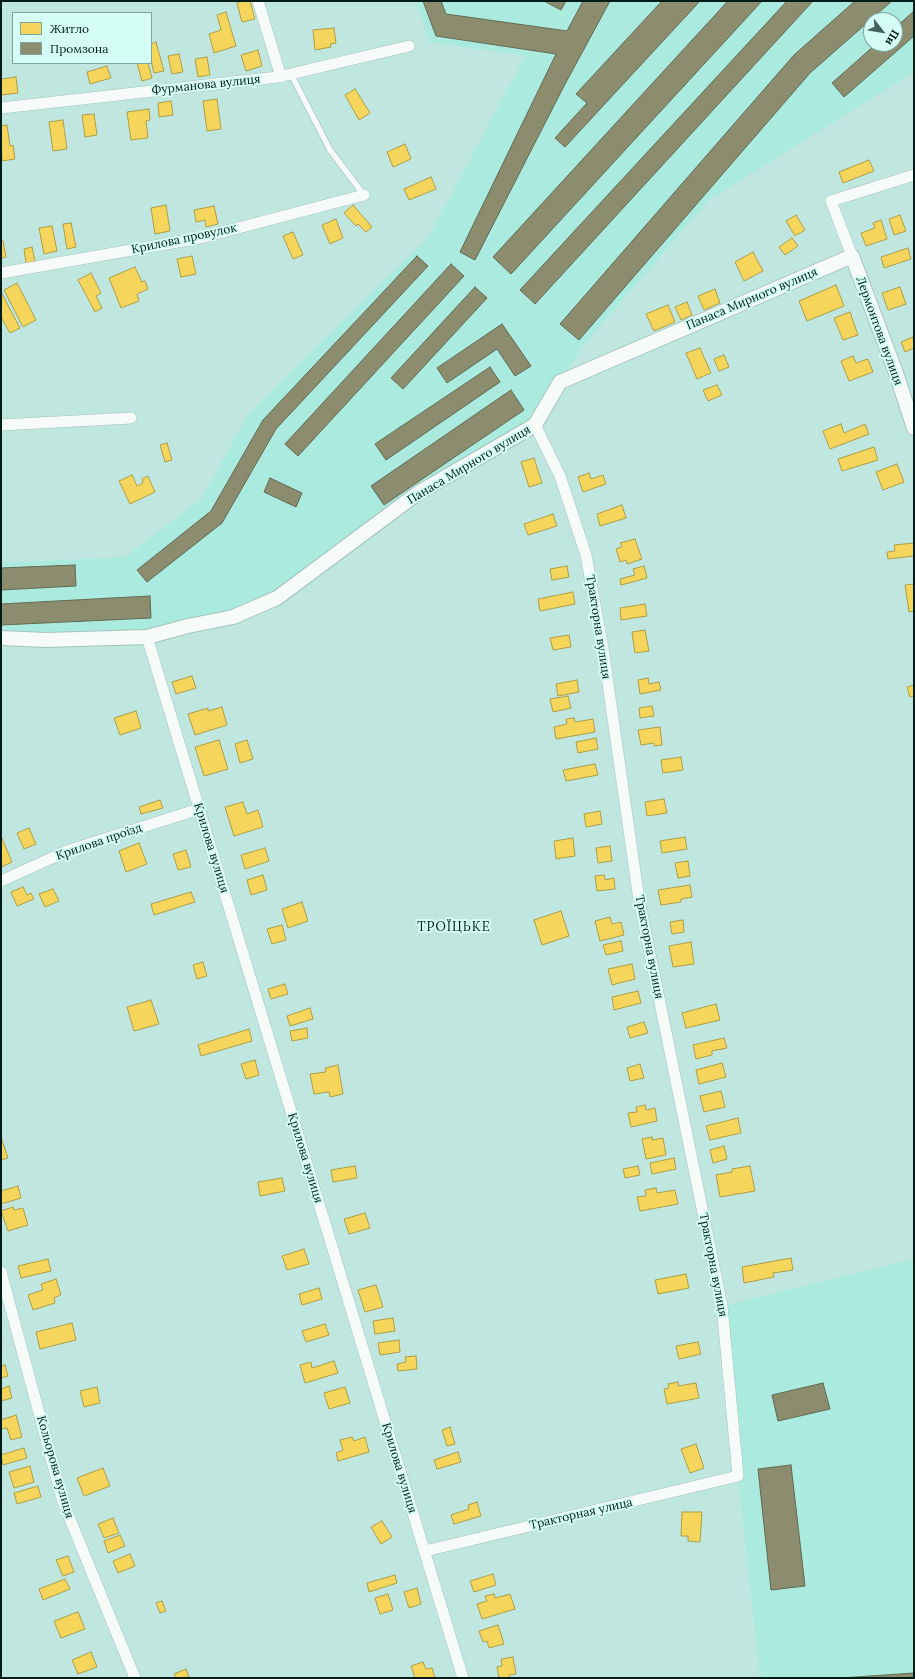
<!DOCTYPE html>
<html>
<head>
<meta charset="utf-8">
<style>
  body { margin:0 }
  #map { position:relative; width:915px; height:1679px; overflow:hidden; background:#c0e7df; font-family:Lora,serif }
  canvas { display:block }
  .frame { position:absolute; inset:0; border:2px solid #001c17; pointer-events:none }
  .legend { position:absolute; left:12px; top:12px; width:140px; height:52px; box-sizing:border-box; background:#d4fef5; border:1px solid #7fa49c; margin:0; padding:5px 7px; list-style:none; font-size:12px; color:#001c17 }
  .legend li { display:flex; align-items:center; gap:8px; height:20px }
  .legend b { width:20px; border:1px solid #7fa49c }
  .north { position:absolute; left:863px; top:12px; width:40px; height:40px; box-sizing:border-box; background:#d4fef5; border:1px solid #7fa49c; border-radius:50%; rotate:121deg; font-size:11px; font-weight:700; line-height:16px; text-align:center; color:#001c17 }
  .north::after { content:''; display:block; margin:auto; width:14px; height:18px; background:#43635d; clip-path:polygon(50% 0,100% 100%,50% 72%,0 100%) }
</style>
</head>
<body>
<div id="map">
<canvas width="915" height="1679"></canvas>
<div class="frame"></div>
<ul class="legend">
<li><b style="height:11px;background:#f6d55c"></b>Житло</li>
<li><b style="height:11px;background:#8c8c6e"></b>Промзона</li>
</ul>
<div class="north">Пн</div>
</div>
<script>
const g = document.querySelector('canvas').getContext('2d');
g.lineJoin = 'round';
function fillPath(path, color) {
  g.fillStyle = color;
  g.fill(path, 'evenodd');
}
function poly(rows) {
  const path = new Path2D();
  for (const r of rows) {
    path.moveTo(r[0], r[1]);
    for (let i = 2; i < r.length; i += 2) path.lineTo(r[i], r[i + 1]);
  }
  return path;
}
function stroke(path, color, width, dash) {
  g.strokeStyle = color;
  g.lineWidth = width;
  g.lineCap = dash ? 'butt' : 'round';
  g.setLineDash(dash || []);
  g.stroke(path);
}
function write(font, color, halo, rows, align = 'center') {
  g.font = font + ' Lora,serif';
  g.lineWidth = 4;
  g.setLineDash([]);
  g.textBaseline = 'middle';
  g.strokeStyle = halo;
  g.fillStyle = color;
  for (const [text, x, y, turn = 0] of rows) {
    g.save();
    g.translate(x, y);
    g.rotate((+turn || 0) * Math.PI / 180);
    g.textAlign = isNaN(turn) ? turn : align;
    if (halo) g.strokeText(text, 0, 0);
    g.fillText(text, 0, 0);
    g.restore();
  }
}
const built = poly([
  [415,1,914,1,914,72,709,200,582,347,535,425,418,493,277,598,147,637,1,638,1,563,125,557,201,499,249,413,428,238,525,56,430,42],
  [871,20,895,20,895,44,871,44],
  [914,1259,914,1678,760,1678,738,1476,722,1306]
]);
const homes = poly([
  [242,1,250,1,255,19,242,22,237,3,242,1],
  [226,12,236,46,214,53,209,34,221,30,217,15,226,12],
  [334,28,336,43,330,44,331,47,315,50,313,30,334,28],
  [156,42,164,71,154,73,151,60,151,44,156,42],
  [258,50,262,66,246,71,241,55,258,50],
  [179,54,183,72,172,74,168,56,179,54],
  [207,57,210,75,198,77,195,59,207,57],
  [137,63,148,63,152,78,142,81,137,63],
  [107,66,111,78,90,84,87,72,107,66],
  [16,77,18,93,1,95,1,79,16,77],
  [355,89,370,113,359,120,345,95,355,89],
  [217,99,221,129,207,131,203,101,217,99],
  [171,101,173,115,159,117,158,103,171,101],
  [149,109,150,120,146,121,148,138,131,140,127,112,149,109],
  [94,114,97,135,85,137,82,115,94,114],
  [63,120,67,149,53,151,49,122,63,120],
  [7,125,10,146,13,145,15,159,2,161,1,126,7,125],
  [405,144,411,159,393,167,387,152,405,144],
  [869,160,874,171,843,183,839,172,869,160],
  [431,177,436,189,409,200,404,189,431,177],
  [166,205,170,231,155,234,151,208,166,205],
  [353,205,372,227,366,232,358,224,356,226,344,213,353,205],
  [214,206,218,224,206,227,205,220,196,222,194,210,214,206],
  [796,215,805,230,795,236,786,221,796,215],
  [900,215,906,231,894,235,889,219,900,215],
  [336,219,343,238,330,244,322,225,336,219],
  [881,220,887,239,866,246,861,233,875,228,873,223,881,220],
  [71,223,76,247,67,249,63,224,71,223],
  [52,226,57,251,44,254,39,228,52,226],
  [293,232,303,255,293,259,283,236,293,232],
  [792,238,798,246,785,255,779,247,792,238],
  [1,241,3,241,6,257,1,258,1,241],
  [32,247,35,261,26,263,24,249,32,247],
  [908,248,911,259,884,268,881,257,908,248],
  [753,252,763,271,744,281,735,262,753,252],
  [192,256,196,274,181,277,177,259,192,256],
  [135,267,142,282,145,281,148,289,137,294,139,301,121,308,109,278,135,267],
  [91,273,101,293,96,296,102,308,95,312,78,280,91,273],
  [17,283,36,320,23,327,4,290,17,283],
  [836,285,844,306,807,321,799,301,836,285],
  [900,287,906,304,888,310,882,293,900,287],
  [715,289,720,303,704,310,698,296,715,289],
  [1,292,20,328,10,333,1,317,1,292],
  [687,302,692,315,681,320,675,307,687,302],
  [668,305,675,322,654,331,646,314,668,305],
  [850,312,858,335,843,340,834,318,850,312],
  [913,337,914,348,905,352,901,342,913,337],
  [700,348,711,373,697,379,686,353,700,348],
  [724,355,729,367,719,371,714,359,724,355],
  [853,356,856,363,868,359,873,372,849,381,841,361,853,356],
  [717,385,722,395,708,401,703,390,717,385],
  [841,424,844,433,865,424,869,434,830,449,823,431,841,424],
  [167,443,172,460,165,462,160,445,167,443],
  [874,447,878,460,842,471,838,459,874,447],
  [534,458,542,483,529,487,521,462,534,458],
  [897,464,904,482,883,490,876,472,897,464],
  [589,473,591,479,603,475,606,484,583,492,578,477,589,473],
  [132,475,137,486,143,483,142,479,148,476,155,492,130,504,119,481,132,475],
  [622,505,626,518,600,526,597,514,622,505],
  [553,514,557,526,528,535,524,524,553,514],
  [635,539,642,559,627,564,626,560,620,562,616,549,622,547,620,543,635,539],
  [914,543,914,556,888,559,887,552,895,551,894,545,914,543],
  [567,566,569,577,552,580,550,569,567,566],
  [644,566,647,578,621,585,620,579,635,575,633,569,644,566],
  [914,584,914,611,909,612,905,585,914,584],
  [573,592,575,604,540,611,538,599,573,592],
  [645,604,647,616,621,620,620,608,645,604],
  [645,630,649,651,635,653,632,632,645,630],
  [569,635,571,647,553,650,550,638,569,635],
  [192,676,196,688,176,694,172,682,192,676],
  [648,678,649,684,659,682,661,690,640,694,638,680,648,678],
  [577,680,579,692,558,696,556,684,577,680],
  [914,685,914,696,910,697,907,687,914,685],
  [568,696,571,708,553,712,550,699,568,696],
  [652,706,654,716,640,718,639,708,652,706],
  [222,707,227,725,195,735,188,714,208,708,208,711,222,707],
  [136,711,141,728,120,735,114,718,136,711],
  [574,718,575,722,593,719,595,732,556,739,554,727,567,724,566,719,574,718],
  [660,727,662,745,654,746,654,743,641,745,638,730,660,727],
  [596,738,598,749,578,753,576,742,596,738],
  [219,740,228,769,204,776,195,747,219,740],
  [247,740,253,759,240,763,235,744,247,740],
  [681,757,683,770,663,773,661,760,681,757],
  [595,764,598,775,566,781,563,770,595,764],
  [664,799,667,813,647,816,645,802,664,799],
  [160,800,163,808,141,814,139,807,160,800],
  [243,802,247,814,258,810,263,827,234,836,225,807,243,802],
  [600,811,602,824,586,827,584,814,600,811],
  [29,828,36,844,24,849,17,833,29,828],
  [1,836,12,862,1,867,1,836],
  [685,837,687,849,662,853,660,841,685,837],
  [573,838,575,856,556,859,554,841,573,838],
  [139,843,147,864,126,872,119,851,139,843],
  [610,846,612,861,598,863,596,848,610,846],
  [265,848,269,861,245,869,241,855,265,848],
  [186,850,191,867,178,870,173,854,186,850],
  [688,861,690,876,678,878,675,863,688,861],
  [263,875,267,890,251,895,247,880,263,875],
  [604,875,605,880,614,878,615,889,597,891,595,876,604,875],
  [690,885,692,897,681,899,681,902,661,905,658,890,690,885],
  [23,887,27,895,31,893,34,899,17,906,11,892,23,887],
  [53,889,59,901,45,907,39,894,53,889],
  [191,892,195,902,154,915,151,904,191,892],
  [302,902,308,921,288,928,282,909,302,902],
  [561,911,569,936,542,945,534,920,561,911],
  [610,917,612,924,621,922,624,935,600,941,595,921,610,917],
  [683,920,684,932,672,934,670,922,683,920],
  [282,925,286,940,272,944,267,929,282,925],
  [621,941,623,951,606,955,603,945,621,941],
  [691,942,694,964,673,967,669,946,691,942],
  [203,962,207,976,197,979,193,965,203,962],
  [632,964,635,979,612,985,608,969,632,964],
  [285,984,288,994,271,999,268,989,285,984],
  [638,991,641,1003,614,1010,612,997,638,991],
  [151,1000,159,1024,134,1031,127,1007,151,1000],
  [716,1004,720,1020,686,1028,682,1013,716,1004],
  [310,1008,313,1019,290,1026,287,1016,310,1008],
  [644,1022,648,1033,630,1038,627,1027,644,1022],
  [307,1028,308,1038,292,1041,290,1031,307,1028],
  [249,1029,252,1041,201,1056,198,1045,249,1029],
  [724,1038,727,1048,712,1051,712,1055,696,1059,693,1045,724,1038],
  [255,1060,259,1075,246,1079,241,1064,255,1060],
  [722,1063,726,1077,699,1084,696,1070,722,1063],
  [640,1064,644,1078,630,1081,627,1068,640,1064],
  [338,1065,343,1094,330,1097,329,1092,314,1094,310,1074,326,1072,325,1068,338,1065],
  [721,1091,725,1107,704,1112,700,1096,721,1091],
  [645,1105,646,1110,655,1108,657,1121,631,1127,628,1113,637,1112,636,1107,645,1105],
  [738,1118,741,1133,710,1140,706,1126,738,1118],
  [1,1137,8,1158,1,1160,1,1137],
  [652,1137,652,1140,663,1138,666,1155,646,1159,642,1139,652,1137],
  [724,1146,727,1159,713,1163,710,1150,724,1146],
  [674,1158,676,1169,652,1174,650,1163,674,1158],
  [355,1166,357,1178,333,1182,331,1170,355,1166],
  [638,1166,640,1175,625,1178,623,1169,638,1166],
  [750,1166,755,1191,720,1197,716,1175,732,1172,732,1169,750,1166],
  [282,1178,285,1191,260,1196,258,1182,282,1178],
  [18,1186,21,1198,1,1204,1,1191,18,1186],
  [656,1188,657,1193,675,1190,678,1204,640,1211,637,1197,646,1196,645,1190,656,1188],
  [13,1207,14,1210,23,1208,28,1225,8,1231,1,1211,13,1207],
  [365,1213,370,1228,349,1234,344,1219,365,1213],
  [304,1249,309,1264,287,1270,282,1256,304,1249],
  [791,1258,793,1270,773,1273,774,1277,744,1283,742,1267,791,1258],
  [48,1259,51,1271,21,1278,18,1266,48,1259],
  [686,1274,689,1288,658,1294,655,1280,686,1274],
  [56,1279,61,1295,54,1298,55,1303,33,1310,28,1295,43,1290,41,1284,56,1279],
  [376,1285,383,1307,365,1312,358,1290,376,1285],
  [319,1288,322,1299,302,1305,299,1294,319,1288],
  [393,1318,395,1331,375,1334,373,1321,393,1318],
  [72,1323,76,1340,40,1349,36,1332,72,1323],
  [325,1324,329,1335,306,1342,302,1331,325,1324],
  [399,1340,400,1352,380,1355,378,1343,399,1340],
  [698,1342,701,1354,679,1359,676,1346,698,1342],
  [416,1356,417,1369,398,1371,397,1364,406,1362,405,1357,416,1356],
  [334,1361,338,1373,305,1383,300,1365,311,1362,312,1368,334,1361],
  [5,1365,8,1376,1,1378,1,1366,5,1365],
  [678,1382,678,1386,696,1383,699,1398,667,1404,664,1389,669,1388,668,1384,678,1382],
  [9,1386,12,1398,1,1401,1,1389,9,1386],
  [97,1387,100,1403,84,1407,80,1391,97,1387],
  [345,1387,350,1403,329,1409,324,1393,345,1387],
  [16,1415,22,1437,11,1440,7,1428,1,1429,1,1420,16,1415],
  [450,1427,455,1444,447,1446,442,1430,450,1427],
  [352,1437,354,1441,365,1437,369,1452,338,1461,336,1453,343,1450,340,1440,352,1437],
  [696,1444,704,1468,690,1473,681,1449,696,1444],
  [24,1448,27,1458,3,1465,1,1455,24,1448],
  [458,1452,461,1462,437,1469,434,1460,458,1452],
  [30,1466,34,1482,14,1488,9,1472,30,1466],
  [103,1468,110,1486,84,1496,77,1478,103,1468],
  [38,1486,41,1497,17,1504,14,1493,38,1486],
  [477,1502,481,1516,454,1524,451,1515,469,1509,468,1505,477,1502],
  [682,1512,702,1512,700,1542,688,1541,688,1536,681,1536,682,1512],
  [113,1518,119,1533,104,1538,98,1524,113,1518],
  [382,1521,392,1537,381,1544,371,1527,382,1521],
  [120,1535,125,1546,108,1553,104,1541,120,1535],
  [130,1554,135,1566,118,1573,113,1561,130,1554],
  [68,1556,74,1572,63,1576,56,1560,68,1556],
  [493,1574,496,1585,474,1592,470,1581,493,1574],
  [395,1575,397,1583,369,1592,367,1583,395,1575],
  [65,1579,70,1589,43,1600,39,1589,65,1579],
  [417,1588,421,1604,409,1608,404,1592,417,1588],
  [388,1594,393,1610,380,1614,375,1598,388,1594],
  [494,1594,495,1598,510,1594,515,1609,482,1619,477,1604,487,1601,485,1596,494,1594],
  [162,1601,166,1611,160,1613,156,1603,162,1601],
  [78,1612,85,1629,61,1638,54,1621,78,1612],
  [498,1625,504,1644,489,1648,487,1641,483,1642,479,1631,498,1625],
  [91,1652,97,1667,78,1674,72,1660,91,1652],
  [513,1657,516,1674,509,1675,510,1678,499,1678,497,1667,502,1666,501,1659,513,1657],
  [423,1662,426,1669,432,1668,435,1678,415,1678,411,1666,423,1662],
  [186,1669,189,1677,176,1678,174,1674,186,1669]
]);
const industry = poly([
  [423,1,441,1,446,14,567,31,583,1,610,1,564,86,475,260,460,252,556,54,436,36,423,1],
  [544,1,566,1,561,10,544,1],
  [662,1,700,1,565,147,555,138,587,103,576,94,662,1],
  [728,1,762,1,511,274,493,257,728,1],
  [787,1,813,1,535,304,520,290,787,1],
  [855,1,892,1,810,73,579,340,560,324,794,55,855,1],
  [914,11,914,36,844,97,832,83,876,44,895,44,895,28,914,11],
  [417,256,428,266,276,429,222,523,147,582,137,570,211,511,263,420,417,256],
  [451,264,464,276,298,456,285,444,451,264],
  [475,287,487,298,403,389,391,378,475,287],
  [502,324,531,366,515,376,497,349,447,383,437,368,502,324],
  [490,367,500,382,386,460,375,444,490,367],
  [511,390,524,410,384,505,371,486,511,390],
  [270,478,302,493,296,507,264,492,270,478],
  [75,565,76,586,1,590,1,568,75,565],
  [150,596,151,618,1,625,1,604,150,596],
  [823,1383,830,1409,778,1421,772,1395,823,1383],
  [791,1465,805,1586,771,1590,758,1469,791,1465],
  [914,1673,914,1678,841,1678,914,1673]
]);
const service = poly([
  [291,74,330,150,364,195]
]);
const minor = poly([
  [258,1,281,77],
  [1,108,278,77,409,46],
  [852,256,831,201,914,175],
  [1,273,200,238,364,195],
  [1,425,131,418],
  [147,637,463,1678],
  [1,881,67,851,199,809],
  [1,1272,63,1502,135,1678],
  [425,1551,738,1476,722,1306,639,900,603,649,586,555,560,476,535,425]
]);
const tertiary = poly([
  [1,638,46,640,147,637,188,626,233,617,277,598,418,493,535,425,560,382,852,256,896,373,914,428]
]);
const streetNames = [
  ["Фурманова вулиця",206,85,-6],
  ["Крилова провулок",184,239,-12],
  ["Панаса Мирного вулиця",752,299,-23],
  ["Лермонтова вулиця",879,331,70],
  ["Панаса Мирного вулиця",469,465,-31],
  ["Тракторна вулиця",598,627,81],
  ["Крилова проїзд",99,842,-19],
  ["Крилова вулиця",211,848,73],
  ["Тракторна вулиця",649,947,79],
  ["Крилова вулиця",305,1158,73],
  ["Тракторна вулиця",713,1265,79],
  ["Кольорова вулиця",55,1467,74],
  ["Крилова вулиця",399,1468,73],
  ["Тракторная улица",581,1514,-13]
];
const neighbourhoodNames = [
  ["ТРОЇЦЬКЕ",454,927]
];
fillPath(built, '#abeade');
fillPath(homes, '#f6d55c');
stroke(homes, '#ac9e47', 1);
fillPath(industry, '#8c8c6e');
stroke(industry, '#626a54', 1);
stroke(service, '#a4c3bd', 7);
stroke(minor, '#a4c3bd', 12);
stroke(tertiary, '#a4c3bd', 16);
stroke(service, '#f6fbfa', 5.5);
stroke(minor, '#f6fbfa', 11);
stroke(tertiary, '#f6fbfa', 14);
write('12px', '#001c17', '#d4fef5', streetNames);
g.letterSpacing = '1px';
write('13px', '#001c17', '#d4fef5', neighbourhoodNames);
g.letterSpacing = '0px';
</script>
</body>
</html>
